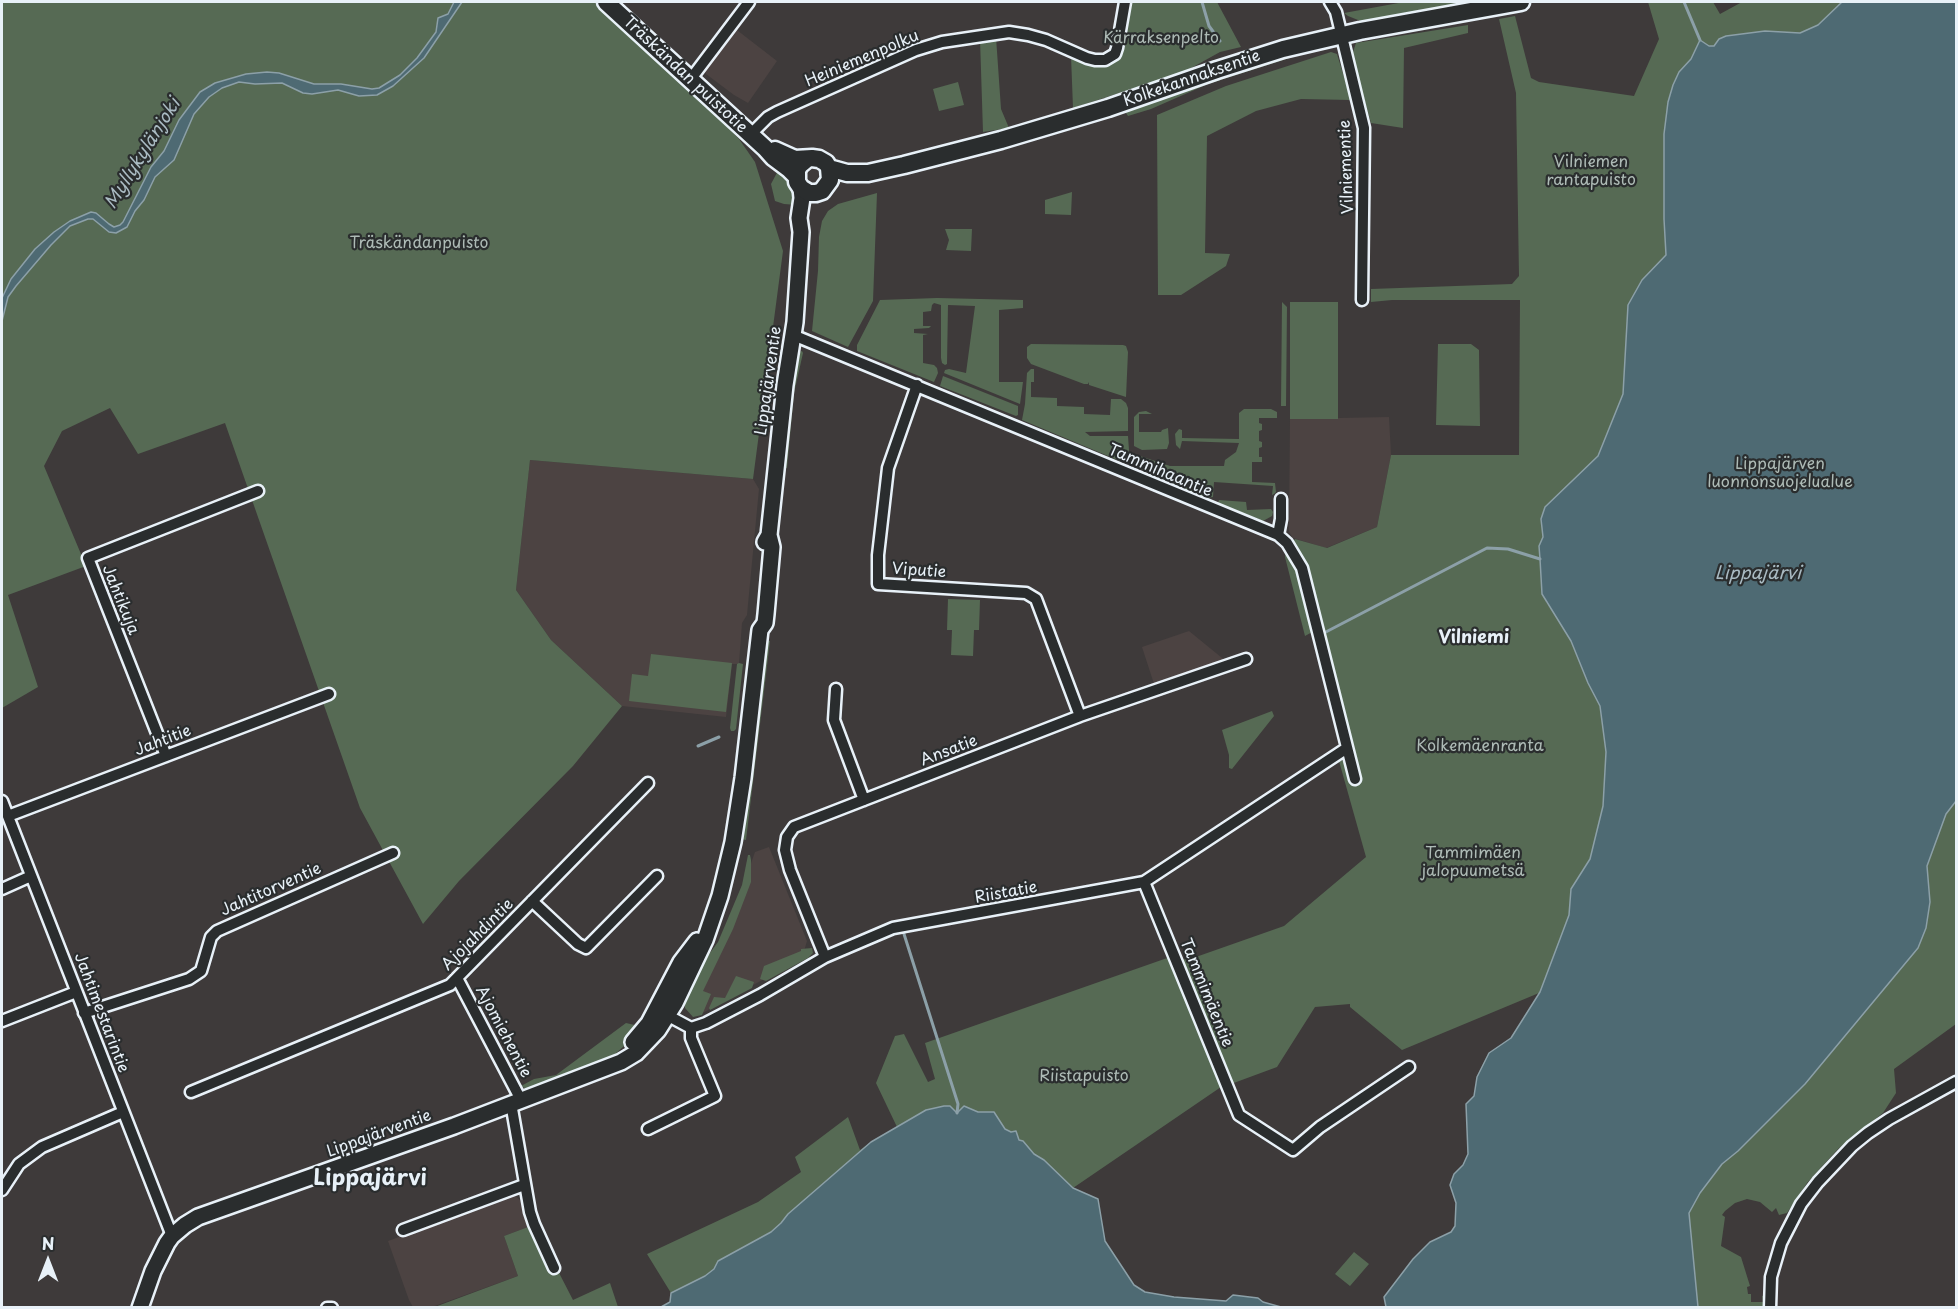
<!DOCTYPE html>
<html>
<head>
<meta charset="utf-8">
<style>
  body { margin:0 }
  #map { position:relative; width:1958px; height:1309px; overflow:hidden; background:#3e3a3a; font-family:"Playpen Sans",sans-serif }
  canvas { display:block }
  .frame { position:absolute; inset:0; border:3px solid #e8f1f8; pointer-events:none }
  .north { position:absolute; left:18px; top:1231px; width:60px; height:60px; -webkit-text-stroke:4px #2a2d2e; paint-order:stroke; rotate:0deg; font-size:16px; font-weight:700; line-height:24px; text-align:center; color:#e8f1f8 }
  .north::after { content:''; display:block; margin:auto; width:21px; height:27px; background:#e8f1f8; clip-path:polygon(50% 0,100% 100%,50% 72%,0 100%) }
</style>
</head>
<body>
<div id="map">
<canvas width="1958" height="1309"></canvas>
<div class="frame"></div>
<div class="north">N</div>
</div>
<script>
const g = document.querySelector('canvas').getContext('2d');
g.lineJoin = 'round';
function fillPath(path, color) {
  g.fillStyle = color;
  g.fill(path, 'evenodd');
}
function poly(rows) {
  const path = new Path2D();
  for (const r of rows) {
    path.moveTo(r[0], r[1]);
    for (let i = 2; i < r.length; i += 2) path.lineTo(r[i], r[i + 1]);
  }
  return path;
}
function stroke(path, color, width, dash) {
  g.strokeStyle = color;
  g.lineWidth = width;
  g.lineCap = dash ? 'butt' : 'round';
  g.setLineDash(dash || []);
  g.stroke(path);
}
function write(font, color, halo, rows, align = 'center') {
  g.font = font + ' "Playpen Sans",sans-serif';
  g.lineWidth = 4.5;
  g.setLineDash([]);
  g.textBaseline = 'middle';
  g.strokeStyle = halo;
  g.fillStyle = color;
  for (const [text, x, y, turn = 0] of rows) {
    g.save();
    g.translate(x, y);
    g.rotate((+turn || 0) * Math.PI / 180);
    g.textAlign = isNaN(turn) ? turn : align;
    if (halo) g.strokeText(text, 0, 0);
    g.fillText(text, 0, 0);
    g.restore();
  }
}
const built = poly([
  [733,27,777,61,748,103,734,95,706,74,704,69],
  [1389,417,1391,455,1377,527,1326,548,1293,538,1289,532,1290,419],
  [530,460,753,479,759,489,747,615,742,623,739,664,732,664,726,717,622,706,551,640,516,590],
  [1189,631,1227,662,1155,687,1142,647],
  [769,847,807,941,802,958,699,1015,687,998,732,917,755,852],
  [514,1195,521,1201,528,1227,504,1236,518,1276,432,1307,413,1307,409,1300,388,1241]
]);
const green = poly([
  [2,2,594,2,710,109,739,139,755,162,783,251,753,479,530,460,516,590,551,640,622,706,573,766,459,881,423,924,360,808,225,423,138,454,110,408,62,431,44,466,86,566,8,595,38,687,2,708],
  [1130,2,1217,2,1241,47,1220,52,1184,72,1073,108,1071,56,1099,66,1114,61,1121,51],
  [1404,2,1477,2,1445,9,1363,22,1348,16,1344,13],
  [1648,2,1713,2,1720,14,1742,2,1956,2,1956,1024,1894,1069,1896,1093,1883,1113,1838,1149,1807,1183,1787,1213,1779,1215,1776,1208,1772,1212,1760,1202,1747,1199,1735,1203,1725,1211,1722,1215,1725,1217,1721,1246,1741,1257,1750,1286,1747,1287,1748,1294,1751,1294,1751,1302,1763,1302,1762,1296,1766,1295,1766,1307,1386,1307,1384,1297,1413,1259,1430,1242,1451,1232,1455,1226,1456,1203,1450,1185,1454,1174,1463,1165,1468,1154,1466,1104,1474,1096,1477,1077,1489,1053,1511,1038,1539,993,1402,1050,1350,1007,1350,1004,1315,1007,1277,1067,1231,1084,1181,960,1193,958,1284,926,1366,857,1339,761,1345,760,1347,766,1353,758,1303,558,1293,542,1295,539,1327,548,1377,527,1391,455,1519,455,1520,300,1392,300,1371,302,1371,289,1512,284,1519,276,1516,93,1499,19,1515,16,1531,78,1539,82,1634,96,1659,39],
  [1666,255,1676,291,1650,271,1658,265],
  [1546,602,1547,602,1662,698,1588,683,1571,641,1560,621],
  [1468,25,1468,33,1404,48,1403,128,1371,123,1352,55,1356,43],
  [996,37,1001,109,1009,128,983,132,980,39],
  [1324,47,1208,84,1151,109,1128,116,1126,113,1129,107,1274,58],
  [1331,52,1337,54,1351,100,1301,99,1256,111,1207,136,1205,253,1230,254,1226,266,1181,295,1158,295,1157,115,1226,86],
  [958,82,964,105,939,111,933,89],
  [780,167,790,178,797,197,797,205,784,204,775,201,771,184],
  [1072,192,1071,215,1045,214,1045,200],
  [877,193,873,301,848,347,812,331,818,271,819,237,822,221,828,211,838,204],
  [945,229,972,229,971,251,946,250,949,240],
  [937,298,1023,300,1023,308,999,310,999,382,1023,382,1020,404,944,373,945,370,949,369,966,373,975,306,948,305,947,364,945,365,942,363,941,358,941,305,934,303,932,305,931,311,923,312,923,326,931,326,929,328,914,329,914,333,928,334,923,335,923,363,934,365,937,368,938,373,934,382,857,351,857,345,880,300],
  [1282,302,1287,307,1286,406,1281,406],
  [1290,302,1338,302,1338,419,1290,419],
  [1031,344,1123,345,1126,346,1128,352,1126,397,1089,385,1089,382,1088,384,1084,384,1031,364,1027,358,1027,347],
  [1438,344,1471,344,1479,350,1480,426,1436,425],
  [802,351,803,353,794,393,787,468,785,468,782,465,790,390,797,356,799,352],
  [1031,369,1034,369,1034,382,1031,382,1031,397,1057,398,1057,406,1084,407,1084,414,1110,415,1111,399,1121,399,1126,403,1128,408,1128,431,1085,432,1090,436,1128,436,1129,450,1127,457,1124,460,1120,461,1022,420,1025,404,1027,373],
  [943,376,1018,406,1018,415,1016,416,940,386],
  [1244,409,1271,409,1277,412,1277,418,1259,418,1259,423,1262,424,1262,430,1259,431,1259,441,1262,442,1262,447,1259,448,1259,457,1262,457,1262,462,1252,462,1252,482,1275,483,1276,492,1274,494,1272,495,1273,486,1214,482,1213,497,1206,498,1134,466,1132,460,1137,455,1170,466,1224,466,1225,460,1236,452,1239,443,1182,441,1180,449,1176,445,1175,434,1179,429,1182,430,1182,438,1239,439,1239,413],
  [1146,411,1152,414,1139,414,1139,432,1161,432,1162,430,1168,428,1169,443,1167,449,1142,450,1134,446,1134,417,1139,412],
  [1219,500,1246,502,1247,510,1271,509,1273,512,1272,516,1263,521,1218,503],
  [1286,549,1296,563,1314,631,1305,636,1285,557],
  [948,599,980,600,979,630,974,630,973,656,951,655,952,630,947,630],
  [765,640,770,641,746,840,741,839],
  [651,654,732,663,726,712,629,701,632,674,648,676],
  [739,663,743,664,736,729,734,731,731,731,730,728,737,664],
  [1272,711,1274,716,1232,769,1229,768,1229,755,1222,730],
  [748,855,750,855,751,860,751,882,733,929,703,991,711,994,702,1015,693,1017,685,1008,685,999,704,961,718,942,729,916,742,885],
  [812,948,813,953,808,958,766,981,760,979,764,966,801,951,801,949],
  [1170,957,1221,1087,1073,1188,1098,1199,1105,1241,1134,1285,1145,1292,1174,1297,1226,1301,1233,1295,1258,1298,1263,1302,1281,1307,661,1307,670,1302,671,1293,647,1254,758,1202,801,1172,795,1157,848,1117,860,1150,871,1142,897,1127,876,1083,895,1036,904,1034,928,1082,935,1079,925,1043],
  [736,976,754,982,752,988,710,1010,709,1008,714,997,725,998],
  [626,1023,639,1026,633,1038,614,1055,593,1067,528,1090,521,1086,534,1079,556,1075],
  [528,1227,547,1266,557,1269,573,1300,610,1283,618,1307,432,1308,518,1276,504,1236],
  [1354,1252,1369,1264,1350,1286,1335,1274]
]);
const water = poly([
  [454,2,462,2,424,58,393,86,377,95,359,96,338,90,312,94,303,93,282,83,255,84,239,82,222,88,209,97,194,114,174,160,155,177,144,200,135,211,127,227,116,233,109,232,93,219,88,219,70,226,51,245,16,286,8,297,2,321,2,298,11,279,35,249,54,232,70,221,91,212,96,213,109,224,114,227,120,225,123,222,151,167,164,151,179,120,200,92,215,83,246,74,267,72,279,73,314,84,341,84,372,89,379,88,400,75,417,58,436,32,438,18,448,14,454,2],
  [1842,2,1956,2,1956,801,1946,814,1927,866,1930,902,1926,928,1918,948,1805,1084,1738,1151,1722,1164,1700,1193,1689,1213,1698,1307,1386,1307,1384,1297,1413,1259,1430,1242,1451,1232,1455,1226,1456,1203,1450,1185,1454,1174,1463,1165,1468,1154,1466,1104,1474,1096,1477,1077,1489,1053,1511,1038,1540,992,1569,915,1571,889,1590,859,1603,806,1606,752,1600,706,1588,683,1571,641,1542,594,1540,559,1539,546,1543,537,1541,519,1545,507,1598,456,1623,394,1628,305,1642,280,1666,255,1664,219,1664,134,1668,102,1673,85,1679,72,1691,59,1700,40,1709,46,1714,46,1719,39,1726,36,1765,31,1800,33,1818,25,1842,2],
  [944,1106,950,1106,957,1113,964,1106,978,1112,994,1112,1005,1129,1011,1132,1016,1131,1019,1140,1023,1141,1034,1154,1044,1160,1073,1188,1098,1199,1105,1241,1134,1285,1145,1292,1174,1297,1226,1301,1233,1295,1258,1298,1263,1302,1281,1307,661,1307,670,1302,671,1293,705,1276,714,1269,718,1261,771,1232,781,1223,788,1214,871,1142,926,1110,944,1106]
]);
const stream = poly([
  [1202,2,1209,26,1220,41],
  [1684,2,1700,40],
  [1322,634,1487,548,1508,549,1540,559],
  [698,746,719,737],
  [904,934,958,1104,957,1113]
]);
const street = poly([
  [1330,2,1336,12,1364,128,1362,300],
  [690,80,749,2],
  [750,135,768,117,777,112,916,50,942,42,1009,32,1028,35,1046,40,1087,58,1095,60,1105,60,1115,54,1117,48,1125,2],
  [793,335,1278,535,1287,543,1302,568,1355,779],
  [917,385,888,468,878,555,878,584,1026,593,1036,599,1080,716],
  [1278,535,1281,519,1281,499],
  [836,689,834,720,864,800],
  [166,756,88,558,258,491],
  [2,801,172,1236],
  [8,816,329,694],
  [1144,882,1239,1115,1293,1150,1320,1127,1409,1067],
  [2,889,31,876],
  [532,901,578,944,586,948,657,876],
  [825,957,790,870,785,850,787,837,794,827,1080,716,1246,659],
  [457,978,521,1100],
  [84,1013,189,979,201,971,211,937,217,931,393,853],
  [663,1013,691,1028,706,1023,760,995,825,957,893,928,1144,882,1347,748],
  [2,1021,76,992],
  [191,1092,450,985,648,783],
  [511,1103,530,1212,534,1224,554,1268],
  [648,1129,715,1096,691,1038,691,1028],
  [2,1190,19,1164,42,1147,123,1112],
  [403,1230,524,1185],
  [327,1308,332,1308],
  [1770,1308,1771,1277,1781,1243,1801,1204,1818,1182,1852,1146,1868,1133,1889,1119,1956,1082]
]);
const secondary = poly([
  [765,542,769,535,785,385,795,322,801,232,799,218,802,198,801,188],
  [633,1042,649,1023,681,962,697,941],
  [140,1308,153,1271,167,1243,172,1236,185,1225,198,1217,454,1126,621,1062,636,1053,658,1030,675,1003,705,940,720,896,733,842,743,778,760,630,765,623,766,614,772,547,769,535]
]);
const primary = poly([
  [606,2,765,148,773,157,789,169,796,176],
  [775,150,795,159,812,158,819,159,826,163,829,168,830,180,822,191,816,193,809,193,801,188,797,182,797,170,800,165,806,160],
  [829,168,847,173,868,173,904,165,1001,140,1108,108,1217,70,1283,49,1360,31,1521,2]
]);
const parkNames = [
  ["Kärraksenpelto",1161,39],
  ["Vilniemen",1591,163],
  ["rantapuisto",1591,181],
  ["Träskändanpuisto",419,244],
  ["Lippajärven",1780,465],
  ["luonnonsuojelualue",1780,483],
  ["Kolkemäenranta",1480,747],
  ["Tammimäen",1473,854],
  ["jalopuumetsä",1473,872],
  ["Riistapuisto",1084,1077]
];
const streetNames = [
  ["Heiniemenpolku",862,59,-23],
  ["Träskändan puistotie",685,75,43],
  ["Kolkekannaksentie",1192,79,-19],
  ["Vilniementie",1347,167,-92],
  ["Lippajärventie",769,381,-82],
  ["Tammihaantie",1160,471,23],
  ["Viputie",919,571,4],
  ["Jahtikuja",120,600,68],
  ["Jahtitie",163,741,-21],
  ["Ansatie",949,751,-21],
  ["Jahtitorventie",271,890,-24],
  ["Riistatie",1006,893,-10],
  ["Ajojahdintie",478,935,-45],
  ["Tammimäentie",1206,993,68],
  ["Jahtimestarintie",101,1013,69],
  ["Ajomiehentie",503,1032,62],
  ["Lippajärventie",379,1134,-20]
];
const waterNames = [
  ["Myllykylänjoki",143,154,-58],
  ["Lippajärvi",1758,574]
];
const neighbourhoodNames = [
  ["Vilniemi",1474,638]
];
const districtNames = [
  ["Lippajärvi",370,1179]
];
fillPath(built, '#4c4342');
fillPath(green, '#566a54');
fillPath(water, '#4e6a73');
stroke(water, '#8ca0a8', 1.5);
stroke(stream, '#8ca0a8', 3);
stroke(street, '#e8f1f8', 15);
stroke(secondary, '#e8f1f8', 20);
stroke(primary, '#e8f1f8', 21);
stroke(street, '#2a2d2e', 10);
stroke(secondary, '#2a2d2e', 15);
stroke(primary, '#2a2d2e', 16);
write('16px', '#aebbb6', '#2a2d2e', parkNames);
write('16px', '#e8f1f8', '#2a2d2e', streetNames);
write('italic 18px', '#aabbc3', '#2a2d2e', waterNames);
write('bold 18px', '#e8f1f8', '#2a2d2e', neighbourhoodNames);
write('bold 22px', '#e8f1f8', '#2a2d2e', districtNames);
</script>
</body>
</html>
